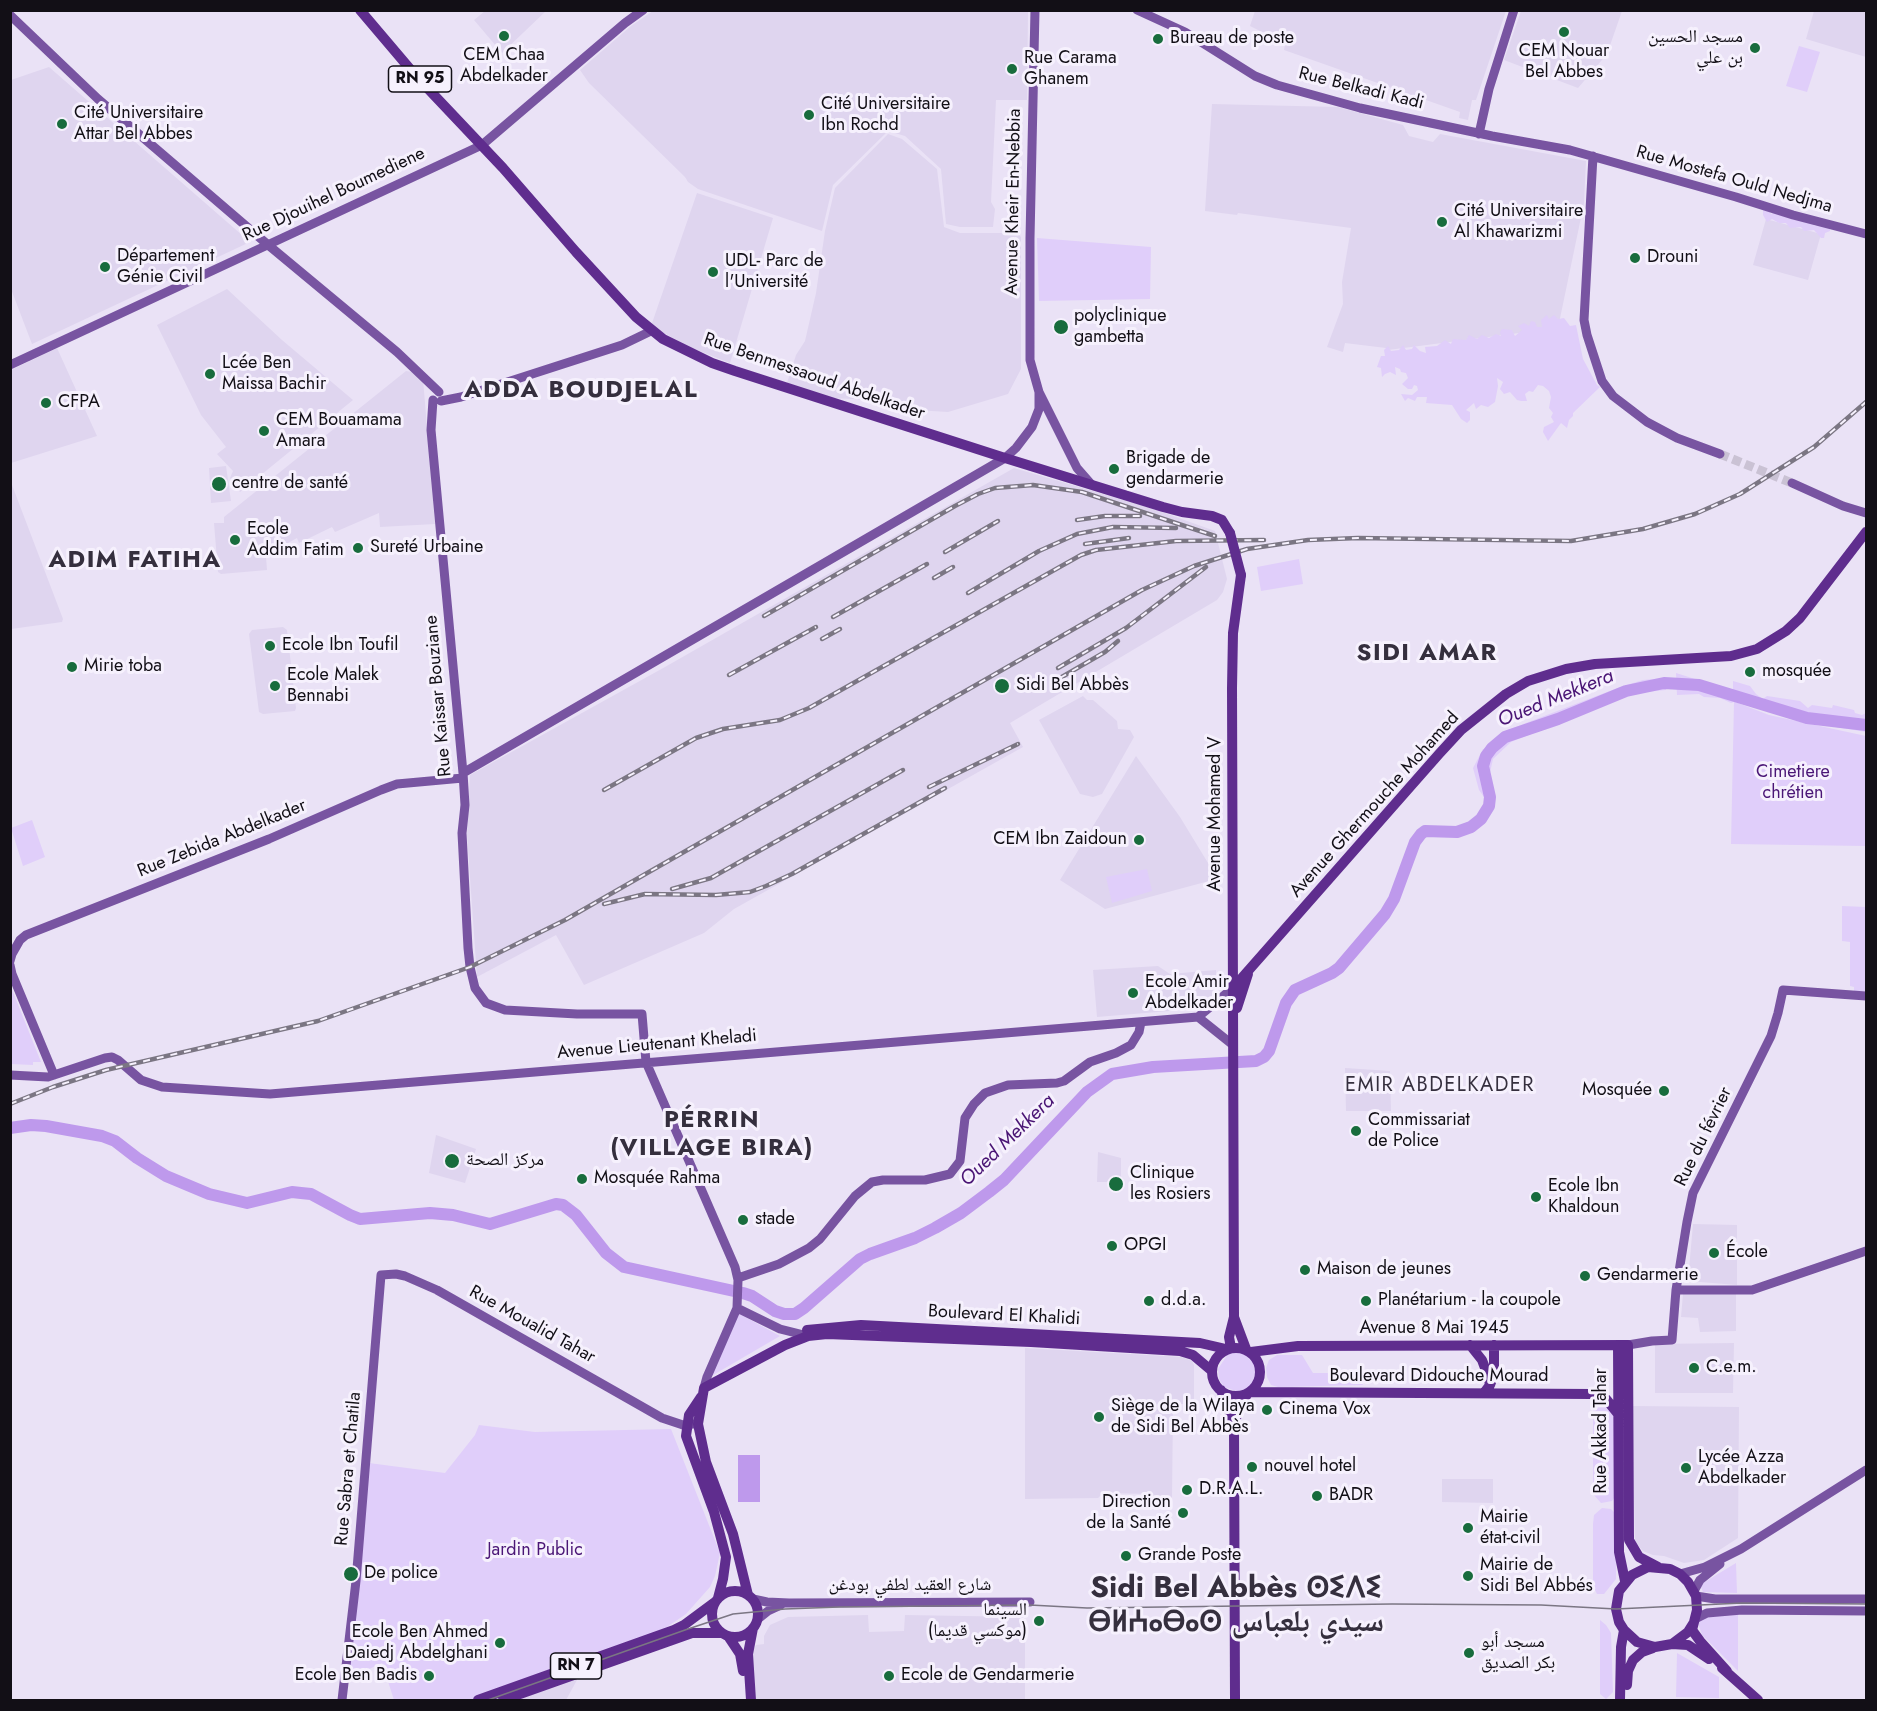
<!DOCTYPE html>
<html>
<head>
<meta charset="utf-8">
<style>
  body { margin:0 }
  #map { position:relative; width:1877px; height:1711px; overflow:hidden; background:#eae2f6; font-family:Jost,sans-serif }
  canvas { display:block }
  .frame { position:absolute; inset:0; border:12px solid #120f16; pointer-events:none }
</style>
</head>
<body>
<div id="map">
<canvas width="1877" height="1711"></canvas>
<div class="frame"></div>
</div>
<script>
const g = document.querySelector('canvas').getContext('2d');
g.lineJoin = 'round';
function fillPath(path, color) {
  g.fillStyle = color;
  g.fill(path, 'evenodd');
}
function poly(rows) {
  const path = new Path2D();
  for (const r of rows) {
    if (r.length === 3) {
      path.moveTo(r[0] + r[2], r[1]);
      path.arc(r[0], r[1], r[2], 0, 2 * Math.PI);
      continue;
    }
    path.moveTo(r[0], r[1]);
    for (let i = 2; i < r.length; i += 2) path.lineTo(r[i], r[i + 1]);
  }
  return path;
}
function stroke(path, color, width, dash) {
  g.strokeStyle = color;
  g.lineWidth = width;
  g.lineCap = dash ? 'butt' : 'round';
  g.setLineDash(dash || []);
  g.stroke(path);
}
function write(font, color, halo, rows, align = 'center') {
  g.font = font + ' Jost,"Noto Naskh Arabic","Noto Sans Tifinagh",sans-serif';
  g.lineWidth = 6;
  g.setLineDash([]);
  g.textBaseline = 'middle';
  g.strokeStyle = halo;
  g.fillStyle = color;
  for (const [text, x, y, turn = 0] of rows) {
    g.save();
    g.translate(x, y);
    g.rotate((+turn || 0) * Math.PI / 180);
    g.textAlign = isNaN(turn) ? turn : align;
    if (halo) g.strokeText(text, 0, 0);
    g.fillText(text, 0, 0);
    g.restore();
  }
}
const built = poly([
  [485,11,485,10,546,11,502,53,474,20],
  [653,11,1028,11,1027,100,996,100,991,202,995,209,993,227,960,227,946,224,941,169,905,136,888,131,833,185,822,231,698,189,688,182,685,177,589,83,580,70,631,26],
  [1255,11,1255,10,1506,11,1476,100,1472,100,1468,120,1459,118,1460,112,1284,50,1286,38,1262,32,1250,26],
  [1521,11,1521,10,1622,11,1607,54,1578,88,1504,60],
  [1814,11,1866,11,1866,57,1806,39],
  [49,67,250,242,32,344,11,289,11,80],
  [1212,104,1338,107,1403,125,1409,136,1433,142,1440,134,1586,161,1584,203,1558,328,1388,350,1386,348,1345,343,1343,352,1327,347,1343,304,1342,282,1351,228,1238,213,1237,215,1205,211],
  [888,134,902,139,937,169,944,227,960,233,1017,233,1021,237,1021,369,1008,394,948,412,900,409,894,401,831,398,787,383,796,355,805,341,816,293,825,231,835,188],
  [697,193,773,218,730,363,689,347,651,326],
  [1766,219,1821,234,1808,280,1753,265],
  [227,289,282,340,353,400,240,492,230,478,233,471,217,454,226,447,201,415,157,325],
  [57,348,97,436,11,463,11,370],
  [406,371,412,372,423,379,435,524,380,527,379,513,335,532,332,527,299,543,297,538,264,556,266,557,267,570,221,574,218,572,214,523,224,523,224,517],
  [226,466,231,501,211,503,209,468],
  [1014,468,1151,508,1215,531,1227,579,1223,592,1217,600,1010,723,1023,747,734,909,704,933,584,985,556,935,477,977,467,835,470,775,665,667],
  [12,485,63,619,62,622,11,629,10,486],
  [283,627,287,630,296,708,295,711,263,714,259,712,249,634,252,630],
  [1083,696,1087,700,1093,700,1117,721,1118,729,1130,730,1134,737,1102,794,1093,797,1080,794,1039,720],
  [1136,756,1180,817,1208,863,1209,881,1105,909,1060,880],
  [1158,966,1170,974,1216,970,1216,976,1223,982,1206,1004,1194,1009,1097,1017,1093,970],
  [1345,1068,1390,1071,1391,1111,1346,1111],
  [436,1135,476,1149,465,1183,429,1173],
  [1098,1152,1121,1158,1121,1182,1097,1182],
  [1693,1224,1737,1225,1737,1285,1688,1281],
  [1683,1294,1736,1294,1736,1331,1700,1332,1698,1318,1681,1317],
  [1734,1343,1733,1393,1655,1393,1655,1344],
  [1025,1348,1182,1357,1192,1361,1194,1365,1194,1404,1178,1404,1173,1408,1172,1498,1154,1498,1150,1494,1103,1493,1098,1498,1025,1499],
  [1632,1406,1739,1407,1738,1538,1704,1560,1684,1563,1664,1556,1653,1555,1643,1551,1635,1542],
  [1442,1479,1493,1479,1493,1503,1442,1502],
  [868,1615,869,1632,904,1631,905,1615,1025,1617,1025,1700,756,1700,752,1652,756,1645,764,1644,764,1636,770,1625,788,1617],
  [573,1678,577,1680,566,1700,518,1700]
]);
const green = poly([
  [1799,46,1820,52,1807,92,1786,86],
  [1763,210,1769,210,1771,214,1776,211,1811,222,1815,226,1818,224,1824,226,1826,228,1830,228,1830,231,1825,233,1824,238,1821,238,1814,230,1804,231,1801,227,1790,228,1786,223,1779,223,1772,219,1767,222,1763,215],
  [1037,238,1151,247,1150,299,1039,301],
  [1547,315,1549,319,1554,315,1558,319,1564,318,1570,326,1576,325,1583,359,1597,385,1600,387,1573,413,1573,416,1569,420,1567,428,1561,423,1548,441,1543,432,1544,427,1554,422,1551,417,1553,413,1549,408,1551,397,1549,391,1543,386,1538,385,1533,392,1529,391,1525,394,1527,401,1521,401,1517,400,1510,392,1504,394,1500,389,1503,382,1497,378,1498,386,1495,402,1488,407,1481,405,1476,409,1474,403,1466,410,1470,412,1470,420,1467,423,1461,419,1452,405,1426,403,1427,397,1417,397,1415,401,1408,398,1405,401,1401,394,1412,395,1418,390,1417,386,1414,385,1412,389,1408,389,1402,384,1408,378,1406,373,1401,372,1400,369,1395,367,1396,375,1390,372,1385,374,1382,377,1381,368,1377,367,1381,356,1385,356,1384,350,1388,346,1391,351,1399,350,1403,345,1406,350,1412,349,1414,345,1420,351,1426,353,1425,347,1437,346,1445,340,1451,344,1453,339,1466,340,1469,335,1477,339,1482,335,1489,338,1496,334,1501,336,1500,332,1502,329,1512,330,1515,336,1522,330,1518,326,1524,323,1529,326,1531,321,1535,322,1537,327,1542,327,1541,320],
  [1299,559,1303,584,1261,591,1257,567],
  [1676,673,1733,691,1733,681,1750,686,1756,694,1763,699,1767,696,1800,701,1808,708,1812,705,1832,708,1833,705,1854,710,1855,713,1862,715,1866,713,1866,732,1799,721,1733,701,1769,715,1866,736,1866,846,1731,844,1734,702,1731,703,1720,698,1704,697,1699,694,1677,695],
  [1664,678,1664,681,1660,682,1666,685,1666,690,1636,693,1511,742,1493,759,1489,777,1491,807,1479,790,1473,768,1483,749,1488,750,1486,746,1505,731,1620,687,1643,680],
  [32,820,45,857,23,866,11,828],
  [1147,869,1152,891,1112,903,1106,877],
  [1842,906,1866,907,1866,991,1854,991,1854,987,1850,986,1850,942,1842,941],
  [11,987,41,1062,33,1062,33,1065,11,1064],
  [736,1312,780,1336,708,1378],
  [1240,1350,1246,1353,1251,1358,1255,1364,1256,1372,1251,1386,1239,1392,1224,1387,1219,1379,1218,1369,1228,1354],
  [1277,1355,1302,1355,1313,1373,1358,1373,1363,1385,1278,1387,1271,1385,1267,1377,1266,1368,1269,1360],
  [1595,1401,1600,1401,1607,1405,1615,1416,1617,1494,1612,1501,1601,1503,1593,1494,1593,1406],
  [479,1425,535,1432,671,1429,720,1553,715,1576,710,1587,686,1614,664,1629,470,1700,394,1700,382,1663,352,1677,347,1667,369,1463,445,1473,475,1435],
  [1602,1508,1611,1509,1617,1515,1616,1579,1604,1594,1597,1594,1593,1586,1593,1524,1594,1515],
  [1736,1563,1737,1593,1703,1592,1701,1587,1703,1583],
  [1738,1612,1738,1671,1702,1635,1698,1623,1700,1618],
  [1600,1620,1606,1625,1611,1633,1613,1692,1606,1699,1600,1694],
  [1677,1653,1719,1677,1719,1698,1676,1697]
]);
const water = poly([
  [738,1455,760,1455,760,1502,738,1502]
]);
const river = poly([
  [10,1128,31,1125,46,1126,102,1136,115,1141,137,1158,166,1176,209,1194,247,1203,292,1192,301,1193,311,1194,350,1215,360,1219,430,1213,453,1215,490,1224,556,1204,563,1205,576,1215,606,1253,624,1267,743,1293,752,1296,775,1311,784,1314,795,1314,804,1308,860,1259,870,1254,915,1238,935,1228,961,1213,989,1192,1004,1180,1087,1092,1112,1074,1153,1067,1256,1061,1264,1057,1269,1051,1286,1003,1295,990,1332,973,1339,968,1385,914,1394,899,1415,842,1421,834,1425,831,1457,832,1471,827,1481,819,1489,806,1490,797,1483,766,1486,756,1492,748,1505,737,1558,719,1626,691,1664,683,1699,685,1807,718,1866,725]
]);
const secondaryTunnel = poly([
  [1720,454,1792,483]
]);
const secondary = poly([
  [1035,10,1030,238,1030,360,1039,392,1077,468,1091,484],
  [1137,10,1185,32,1255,76,1277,85,1360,108,1492,136,1570,150,1736,197,1793,215,1866,234],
  [10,15,98,99,267,244,397,352,439,392],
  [1479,134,1489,89,1514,10],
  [1593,156,1584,320,1587,335,1602,381,1613,396,1647,422,1677,438,1720,454],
  [10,365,482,145,625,23,643,10],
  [433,400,431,430,463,773,465,805,462,833,468,948,470,967,475,988,486,1003,505,1010,577,1014,642,1014,646,1062,735,1267,738,1280,737,1308,707,1377,704,1388],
  [441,401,461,397,622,345,651,331],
  [1792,483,1843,506,1866,513],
  [463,773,1005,458,1016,448,1032,427,1039,409,1039,392],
  [10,961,12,954,20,940,26,935,269,839,381,790,397,784,463,778],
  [10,965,12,974,54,1075],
  [1198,1017,1233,988],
  [1198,1017,1233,1045],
  [10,1075,48,1077,105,1058,112,1057,118,1060,141,1080,162,1087,270,1094,1198,1017],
  [738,1278,779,1264,809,1248,820,1239,855,1196,872,1182,883,1180,925,1180,950,1174,960,1161,965,1118,974,1104,985,1093,1008,1085,1057,1083,1064,1081,1090,1062,1116,1053,1131,1045,1139,1032,1141,1022],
  [1676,1290,1752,1290,1866,1251],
  [737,1308,780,1329,808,1336],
  [1628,1345,1652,1341,1672,1340,1676,1290,1687,1222,1693,1193,1771,1036,1778,1013,1783,990,1866,996],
  [1680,1574,1705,1567,1741,1549,1866,1470],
  [1694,1591,1700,1580,1720,1564],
  [1696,1596,1715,1599,1866,1599],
  [753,1599,767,1602,789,1603,1030,1602],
  [758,1619,768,1611,781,1605],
  [1695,1619,1707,1613,1742,1610,1866,1611],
  [342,1700,356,1581,381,1275,396,1274,405,1276,437,1290,662,1418,683,1425,693,1424]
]);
const primary = poly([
  [360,10,416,76,503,168,576,252,636,317,663,339,712,363,735,371,1005,458,1163,507,1182,512,1212,516,1222,520,1230,533],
  [1233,988,1439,754,1461,730,1506,694,1528,681,1566,669,1595,664,1731,656,1757,649,1786,631,1800,618,1866,532],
  [1237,1008,1248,974],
  [1234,1317,1246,1349],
  [807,1330,861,1325,1200,1343,1226,1349],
  [1470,1345,1482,1360,1488,1376,1490,1385,1484,1393],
  [1618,1345,1619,1552,1625,1581],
  [1236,1372,24],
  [1231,1348,1229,1337,1234,1317,1232,688,1233,633,1241,575],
  [1251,1352,1298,1346,1628,1345,1629,1540,1639,1557,1658,1567],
  [1490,1385,1494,1374,1494,1345],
  [1221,1390,1234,1426],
  [1250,1392,1592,1394,1606,1399,1619,1415],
  [701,1397,689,1415,686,1436,714,1512,726,1557,723,1579,718,1598],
  [735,1614,23],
  [748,1595,733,1534,706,1462,698,1424,704,1388,785,1345,808,1336,827,1334,1031,1342,1180,1351,1193,1355,1212,1371],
  [1693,1624,1688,1632,1672,1644,1655,1647,1637,1642,1624,1630,1619,1622,1616,1609,1619,1591,1632,1575,1648,1567,1670,1569,1680,1574,1688,1582,1696,1596,1697,1610,1692,1630,1700,1641,1727,1671],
  [728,1636,740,1654,743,1671],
  [1672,1644,1688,1645,1709,1659],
  [1722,1668,1758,1700],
  [1627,1685,1628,1671,1633,1660,1642,1652,1653,1648],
  [478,1700,674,1630,684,1625,715,1602],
  [503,1700,692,1633,722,1633],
  [751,1700,748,1654,753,1628],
  [1235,1700,1234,1426,1239,1407,1248,1393],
  [1620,1700,1621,1647,1624,1630]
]);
const tram = poly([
  [488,1700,685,1630,733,1614,785,1609,839,1607,1030,1605,1087,1608,1392,1604,1541,1605,1616,1609,1742,1603,1866,1604]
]);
const rail = poly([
  [1077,520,1105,516,1140,516],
  [1085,544,1129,538],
  [945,552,998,521],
  [934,578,953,567],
  [968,593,1039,551,1077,534,1113,527,1176,528],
  [764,616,955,506,978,494,995,488,1033,485,1082,492,1215,536],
  [833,617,927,564],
  [822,639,840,629],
  [1058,668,1126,628,1206,567],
  [729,675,816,627],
  [1060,678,1105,652,1118,641],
  [929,787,1018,744],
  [604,790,696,738,723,729,780,720,809,708,1081,555,1096,550,1176,541,1264,540],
  [672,889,711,878,903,770],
  [604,904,645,894,716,895,750,892,766,886,792,874,945,788],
  [10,1104,53,1087,106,1070,318,1021,470,967,565,920,1142,590,1194,566,1247,549,1308,540,1358,538,1571,541,1643,529,1695,514,1740,494,1814,447,1866,402]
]);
const primaryBridge = poly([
  [1230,533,1241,575]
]);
const markers = [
  [1564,32,6,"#186c3d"],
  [504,36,6,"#186c3d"],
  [1158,39,6,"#186c3d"],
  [1755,48,6,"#186c3d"],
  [1012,69,6,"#186c3d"],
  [809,115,6,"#186c3d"],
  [62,124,6,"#186c3d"],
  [1442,222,6,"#186c3d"],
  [1635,258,6,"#186c3d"],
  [105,267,6,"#186c3d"],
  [713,272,6,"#186c3d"],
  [1061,327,8,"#186c3d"],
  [210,374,6,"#186c3d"],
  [46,403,6,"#186c3d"],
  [264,431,6,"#186c3d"],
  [1114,469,6,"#186c3d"],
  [219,484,8,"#186c3d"],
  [235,540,6,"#186c3d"],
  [358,548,6,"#186c3d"],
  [270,646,6,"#186c3d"],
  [72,667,6,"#186c3d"],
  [1750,672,6,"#186c3d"],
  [275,686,6,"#186c3d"],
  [1002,686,8,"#186c3d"],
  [1139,840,6,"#186c3d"],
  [1133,993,6,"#186c3d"],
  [1664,1091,6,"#186c3d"],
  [1356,1131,6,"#186c3d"],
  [452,1161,8,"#186c3d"],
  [582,1179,6,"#186c3d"],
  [1116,1184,8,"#186c3d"],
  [1536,1197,6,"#186c3d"],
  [743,1220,6,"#186c3d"],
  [1112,1246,6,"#186c3d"],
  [1714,1253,6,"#186c3d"],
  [1305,1270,6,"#186c3d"],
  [1585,1276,6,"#186c3d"],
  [1149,1301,6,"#186c3d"],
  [1366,1301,6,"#186c3d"],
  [1694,1368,6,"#186c3d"],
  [1267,1410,6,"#186c3d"],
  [1099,1417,6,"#186c3d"],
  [1252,1467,6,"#186c3d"],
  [1686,1468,6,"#186c3d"],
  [1187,1490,6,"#186c3d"],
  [1317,1496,6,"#186c3d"],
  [1183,1513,6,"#186c3d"],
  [1468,1528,6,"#186c3d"],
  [1126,1556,6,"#186c3d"],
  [351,1574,8,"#186c3d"],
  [1468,1576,6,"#186c3d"],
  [1039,1621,6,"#186c3d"],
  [500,1643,6,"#186c3d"],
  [1469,1653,6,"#186c3d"],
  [429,1676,6,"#186c3d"],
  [889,1676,6,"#186c3d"]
];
const shields = [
  [420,79,63],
  [576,1666,51]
];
const shieldNames = [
  ["RN 95",420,79],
  ["RN 7",576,1666]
];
const poiNames = [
  ["مسجد الحسين",1743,38,"right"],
  ["بن علي",1743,59,"right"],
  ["Bureau de poste",1170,39],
  ["CEM Nouar",1564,52,"center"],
  ["Bel Abbes",1564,73,"center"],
  ["CEM Chaa",504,56,"center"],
  ["Abdelkader",504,77,"center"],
  ["Rue Carama",1024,59],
  ["Ghanem",1024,80],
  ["Cité Universitaire",821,105],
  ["Ibn Rochd",821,126],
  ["Cité Universitaire",74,114],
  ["Attar Bel Abbes",74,135],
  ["Cité Universitaire",1454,212],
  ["Al Khawarizmi",1454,233],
  ["Département",117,257],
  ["Génie Civil",117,278],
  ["Drouni",1647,258],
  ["UDL- Parc de",725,262],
  ["l'Université",725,283],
  ["polyclinique",1074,317],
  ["gambetta",1074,338],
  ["Lcée Ben",222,364],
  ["Maissa Bachir",222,385],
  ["CFPA",58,403],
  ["CEM Bouamama",276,421],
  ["Amara",276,442],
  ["Brigade de",1126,459],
  ["gendarmerie",1126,480],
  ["centre de santé",232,484],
  ["Ecole",247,530],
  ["Addim Fatim",247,551],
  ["Sureté Urbaine",370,548],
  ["Ecole Ibn Toufil",282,646],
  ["Mirie toba",84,667],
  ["mosquée",1762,672],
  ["Ecole Malek",287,676],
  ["Bennabi",287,697],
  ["Sidi Bel Abbès",1016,686],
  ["CEM Ibn Zaidoun",1127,840,"right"],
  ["Ecole Amir",1145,983],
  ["Abdelkader",1145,1004],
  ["Mosquée",1652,1091,"right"],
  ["Commissariat",1368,1121],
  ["de Police",1368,1142],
  ["مركز الصحة",466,1161],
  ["Clinique",1130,1174],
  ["les Rosiers",1130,1195],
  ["Mosquée Rahma",594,1179],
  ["Ecole Ibn",1548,1187],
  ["Khaldoun",1548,1208],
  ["stade",755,1220],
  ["OPGI",1124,1246],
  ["École",1726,1253],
  ["Maison de jeunes",1317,1270],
  ["Gendarmerie",1597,1276],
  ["d.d.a.",1161,1301],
  ["Planétarium - la coupole",1378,1301],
  ["C.e.m.",1706,1368],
  ["Siège de la Wilaya",1111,1407],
  ["de Sidi Bel Abbès",1111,1428],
  ["Cinema Vox",1279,1410],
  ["Lycée Azza",1698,1458],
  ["Abdelkader",1698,1479],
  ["nouvel hotel",1264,1467],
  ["D.R.A.L.",1199,1490],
  ["BADR",1329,1496],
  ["Direction",1171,1503,"right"],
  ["de la Santé",1171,1524,"right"],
  ["Mairie",1480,1518],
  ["état-civil",1480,1539],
  ["Grande Poste",1138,1556],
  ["Mairie de",1480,1566],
  ["Sidi Bel Abbés",1480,1587],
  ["De police",364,1574],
  ["السينما",1027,1611,"right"],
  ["(موكسي قديما)",1027,1632,"right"],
  ["Ecole Ben Ahmed",488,1633,"right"],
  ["Daiedj Abdelghani",488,1654,"right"],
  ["مسجد أبو",1481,1643],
  ["بكر الصديق",1481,1664],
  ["Ecole Ben Badis",417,1676,"right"],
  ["Ecole de Gendarmerie",901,1676]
];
const streetNames = [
  ["Rue Belkadi Kadi",1361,89,14],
  ["Rue Mostefa Ould Nedjma",1734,180,16],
  ["Rue Djouihel Boumediene",334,195,-25],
  ["Avenue Kheir En-Nebbia",1014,202,-89],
  ["Rue Benmessaoud Abdelkader",814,377,19],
  ["Rue Kaissar Bouziane",439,696,-95],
  ["Avenue Ghermouche Mohamed",1375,805,-48],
  ["Avenue Mohamed V",1216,814,-90],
  ["Rue Zebida Abdelkader",222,839,-22],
  ["Avenue Lieutenant Kheladi",657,1045,-5],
  ["Rue du février",1704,1137,-64],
  ["Boulevard El Khalidi",1004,1316,3],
  ["Rue Moualid Tahar",532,1325,29],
  ["Avenue 8 Mai 1945",1434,1329],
  ["Boulevard Didouche Mourad",1439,1377],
  ["Rue Akkad Tahar",1602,1431,-90],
  ["Rue Sabra et Chatila",349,1469,-85],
  ["شارع العقيد لطفي بودغن",910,1586]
];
const parkNames = [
  ["Cimetiere",1793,773],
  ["chrétien",1793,794],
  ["Jardin Public",535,1551]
];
const waterNames = [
  ["Oued Mekkera",1556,699,-22],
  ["Oued Mekkera",1008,1141,-44]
];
const neighbourhoodNames = [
  ["EMIR ABDELKADER",1440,1086]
];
const districtNames = [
  ["ADDA BOUDJELAL",581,391],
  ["ADIM FATIHA",135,561],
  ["SIDI AMAR",1427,654],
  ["PÉRRIN",712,1121],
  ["(VILLAGE BIRA)",712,1149]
];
const townNames = [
  ["Sidi Bel Abbès ⵙⵉⴷⵉ",1236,1590],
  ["ⴱⵍⵄⴰⴱⴰⵙ سيدي بلعباس",1236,1624]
];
fillPath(built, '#dfd5ef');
fillPath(green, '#e0cefa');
fillPath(water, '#be99ec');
stroke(river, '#be99ec', 12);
stroke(secondaryTunnel, '#cac2d4', 9, [9, 4.5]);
stroke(secondary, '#7854a1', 9);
stroke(primary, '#5f2d8e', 10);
stroke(tram, '#7b7683', 1.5);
stroke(rail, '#7b7683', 4.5);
stroke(rail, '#f6f1fd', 2, [7]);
stroke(primaryBridge, '#5f2d8e', 10);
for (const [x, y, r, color] of markers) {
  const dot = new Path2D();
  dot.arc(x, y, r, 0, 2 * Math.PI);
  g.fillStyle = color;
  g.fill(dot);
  stroke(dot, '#f6f1fd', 2);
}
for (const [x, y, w] of shields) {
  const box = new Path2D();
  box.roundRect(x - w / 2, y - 13, w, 26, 4.5);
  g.fillStyle = '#f6f1fd';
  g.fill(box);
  stroke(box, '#120f16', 1.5);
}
write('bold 16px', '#120f16', null, shieldNames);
write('18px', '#120f16', '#f6f1fd', poiNames, 'left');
write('18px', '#120f16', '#f6f1fd', streetNames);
write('18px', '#4a1676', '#f6f1fd', parkNames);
write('italic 20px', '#4a1575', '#f6f1fd', waterNames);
g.letterSpacing = '1.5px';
write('20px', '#352f3e', '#f6f1fd', neighbourhoodNames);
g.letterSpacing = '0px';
g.letterSpacing = '1.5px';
write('bold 24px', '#352f3e', '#f6f1fd', districtNames);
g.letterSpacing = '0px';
write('bold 30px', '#352f3e', '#f6f1fd', townNames);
</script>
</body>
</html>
